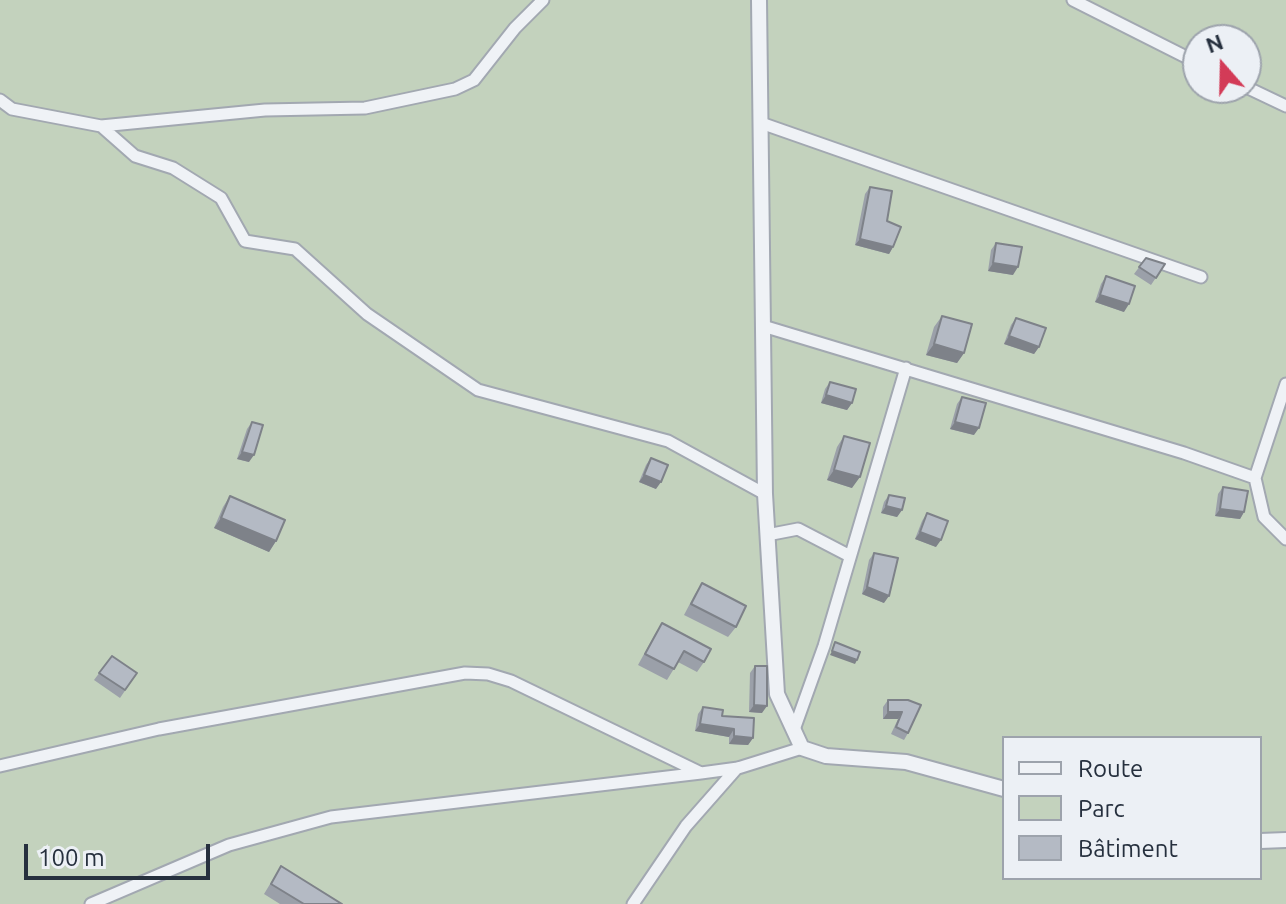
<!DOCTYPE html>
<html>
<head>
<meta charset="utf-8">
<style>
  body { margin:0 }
  #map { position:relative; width:1286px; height:904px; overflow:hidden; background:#dde1e7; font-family:Ubuntu,sans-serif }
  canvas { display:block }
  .legend { position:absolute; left:1002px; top:736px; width:260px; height:144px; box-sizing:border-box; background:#ecf0f5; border:2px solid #9da3ac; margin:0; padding:10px 14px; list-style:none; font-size:24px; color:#26303e }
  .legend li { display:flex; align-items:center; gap:16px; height:40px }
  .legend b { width:40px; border:2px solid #9da3ac }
  .north { position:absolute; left:1182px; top:24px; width:80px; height:80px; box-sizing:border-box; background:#ecf0f5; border:2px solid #9da3ac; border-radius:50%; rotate:340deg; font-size:22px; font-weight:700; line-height:32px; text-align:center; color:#26303e }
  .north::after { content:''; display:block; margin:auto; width:28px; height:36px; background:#d33b57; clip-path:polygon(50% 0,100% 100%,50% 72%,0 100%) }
  .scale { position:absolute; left:24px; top:844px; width:186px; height:36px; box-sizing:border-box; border:4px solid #26303e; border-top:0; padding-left:10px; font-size:24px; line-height:28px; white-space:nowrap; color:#26303e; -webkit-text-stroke:6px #ecf0f5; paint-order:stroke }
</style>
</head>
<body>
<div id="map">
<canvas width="1286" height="904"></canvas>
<ul class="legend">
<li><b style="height:10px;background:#eff2f6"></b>Route</li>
<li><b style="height:22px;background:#c3d2bd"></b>Parc</li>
<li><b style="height:22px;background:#b4bac4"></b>Bâtiment</li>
</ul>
<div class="north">N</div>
<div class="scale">100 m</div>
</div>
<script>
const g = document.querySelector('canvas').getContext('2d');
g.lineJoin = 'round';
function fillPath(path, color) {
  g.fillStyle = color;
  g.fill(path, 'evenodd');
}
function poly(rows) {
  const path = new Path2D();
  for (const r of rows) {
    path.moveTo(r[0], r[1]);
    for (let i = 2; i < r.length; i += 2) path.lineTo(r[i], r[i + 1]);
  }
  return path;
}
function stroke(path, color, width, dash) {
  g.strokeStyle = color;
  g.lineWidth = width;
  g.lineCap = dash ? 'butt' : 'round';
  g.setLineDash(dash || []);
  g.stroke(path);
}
const green = poly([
  [0,0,1286,0,1286,904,0,904],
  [1198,40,1246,40,1246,88,1198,88],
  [1004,738,1260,738,1260,878,1004,878]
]);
const minor = poly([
  [1073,0,1198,63],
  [1246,87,1286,106],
  [0,100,12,109,101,126,265,110,365,108,455,89,474,80,515,28,543,0],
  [761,123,1201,277],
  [101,126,135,156,173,168,221,198,245,241,295,249,367,314,478,390,668,441,765,494],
  [763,326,1184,453,1255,478],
  [1286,384,1255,478,1264,517,1286,539],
  [767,535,798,529,848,555],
  [795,727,824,646,906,368],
  [0,766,159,729,465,673,488,674,511,681,701,773],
  [91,904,229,845,331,817,701,773,738,768,802,748],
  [633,904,686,826,737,768]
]);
const tertiary = poly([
  [759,0,765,494,777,694,802,748,826,756,906,762,1004,789],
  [1260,841,1286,840]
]);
const wall = poly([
  [870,187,887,221,893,247,889,254,855,245,865,194],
  [996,243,1013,275,988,271,991,250],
  [1146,258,1165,264,1151,285,1134,274],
  [1106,276,1124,312,1095,302,1101,284],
  [942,316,964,353,957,363,926,355,934,327],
  [1016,318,1039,347,1034,354,1004,344,1011,325],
  [830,382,852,403,847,410,821,403,825,389],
  [962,397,974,435,950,429,957,404],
  [252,422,249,462,237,459,247,429],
  [844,436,852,488,827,480,837,447],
  [651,458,656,489,639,482,646,465],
  [1223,487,1244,512,1240,519,1215,516,1218,494],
  [889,495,902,510,897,517,881,513,884,502],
  [230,496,276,541,269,552,214,528,223,507],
  [927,513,936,547,915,539,922,521],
  [874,553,884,603,862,594,869,560],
  [702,583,736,627,728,637,684,615,695,594],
  [662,623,704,662,697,672,678,662,667,680,638,665,655,634],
  [112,656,137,673,120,698,94,680],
  [755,666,762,713,749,712,750,673],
  [888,700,908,700,908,733,904,740,891,734,898,719,883,719,883,707],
  [703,707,722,716,753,738,748,745,729,744,729,737,695,731,698,714],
  [281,866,342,904,280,904,264,894]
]);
const shadedWall = poly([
  [860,239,893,247,889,254,855,245],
  [993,263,1018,267,1013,275,988,271],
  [1100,295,1129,304,1124,312,1095,302],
  [1009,336,1039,347,1034,354,1004,344],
  [934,344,964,353,957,363,926,355],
  [826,395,852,403,847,410,821,403],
  [955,422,979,428,974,435,950,429],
  [242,452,254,455,249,462,237,459],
  [834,470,860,477,852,488,827,480],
  [644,475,661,482,656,489,639,482],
  [886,506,902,510,897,517,881,513],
  [1220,509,1244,512,1240,519,1215,516],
  [221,518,276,541,269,552,214,528],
  [920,532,941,540,936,547,915,539],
  [867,587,889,596,884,603,862,594],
  [832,651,857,660,855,664,830,655],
  [754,705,767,706,762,713,749,712],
  [888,712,902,712,898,719,883,719],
  [700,724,734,729,729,737,695,731],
  [734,736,753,738,748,745,729,744]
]);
const building = poly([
  [870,187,892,191,887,221,901,227,893,247,860,239,870,187],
  [996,243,1022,247,1018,267,993,263,996,243],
  [1146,258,1165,264,1156,278,1139,267,1146,258],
  [1106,276,1135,286,1129,304,1100,295,1106,276],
  [942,316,972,324,964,353,934,344,942,316],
  [1016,318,1046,328,1039,347,1009,336,1016,318],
  [830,382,856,389,852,403,826,395,830,382],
  [962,397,986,403,979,428,955,422,962,397],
  [252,422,263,425,254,455,242,452,252,422],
  [844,436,870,443,860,477,834,470,844,436],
  [651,458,668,465,661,482,644,475,651,458],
  [1223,487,1248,491,1244,512,1220,509,1223,487],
  [889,495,905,498,902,510,886,506,889,495],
  [230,496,285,520,276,541,221,518,230,496],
  [927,513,948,521,941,540,920,532,927,513],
  [874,553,898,558,889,596,867,587,874,553],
  [702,583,746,606,736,627,691,604,702,583],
  [662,623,711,649,704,662,684,651,674,669,645,654,662,623],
  [835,642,860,652,857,660,832,651,835,642],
  [112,656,137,673,125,690,99,673,112,656],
  [755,666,767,666,767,706,754,705,755,666],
  [888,700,908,700,921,705,908,733,896,727,902,712,888,712,888,700],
  [703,707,723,710,722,716,754,718,753,738,734,736,734,729,700,724,703,707],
  [281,866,342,904,304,904,271,884,281,866]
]);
fillPath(green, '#c3d2bd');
stroke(minor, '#a2a8b1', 15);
stroke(tertiary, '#a2a8b1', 18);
stroke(minor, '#eff2f6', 11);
stroke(tertiary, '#eff2f6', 14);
fillPath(wall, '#9ba0a9');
fillPath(shadedWall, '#7e8289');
fillPath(building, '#b4bac4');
stroke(building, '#7e8289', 2);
</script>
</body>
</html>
